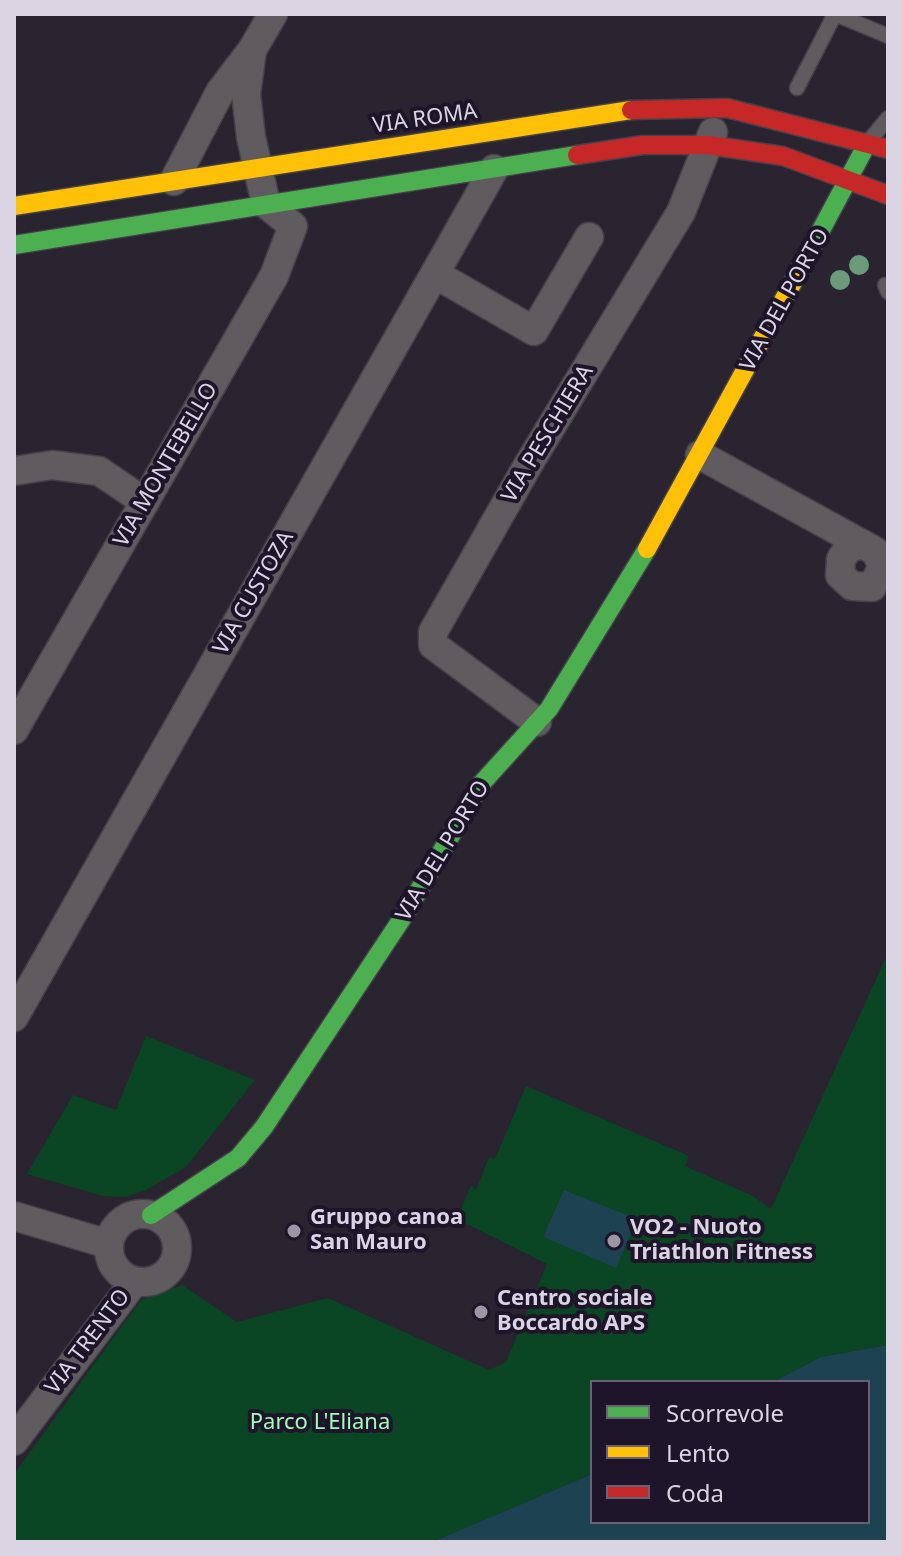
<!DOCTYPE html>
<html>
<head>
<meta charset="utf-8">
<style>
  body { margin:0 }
  #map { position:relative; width:902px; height:1556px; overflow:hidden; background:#29242f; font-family:"Noto Sans",sans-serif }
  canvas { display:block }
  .frame { position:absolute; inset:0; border:16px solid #dad4e3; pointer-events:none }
  .legend { position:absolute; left:590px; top:1380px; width:280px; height:144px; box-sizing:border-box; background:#1e152a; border:2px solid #696174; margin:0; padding:10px 14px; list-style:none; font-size:24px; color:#dad4e3 }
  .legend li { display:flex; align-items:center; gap:16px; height:40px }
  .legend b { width:40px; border:2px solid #696174 }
</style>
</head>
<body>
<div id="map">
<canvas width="902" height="1556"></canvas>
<div class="frame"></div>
<ul class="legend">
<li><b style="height:10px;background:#4caf50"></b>Scorrevole</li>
<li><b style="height:10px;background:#ffc107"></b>Lento</li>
<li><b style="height:10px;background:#c62828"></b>Coda</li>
</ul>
</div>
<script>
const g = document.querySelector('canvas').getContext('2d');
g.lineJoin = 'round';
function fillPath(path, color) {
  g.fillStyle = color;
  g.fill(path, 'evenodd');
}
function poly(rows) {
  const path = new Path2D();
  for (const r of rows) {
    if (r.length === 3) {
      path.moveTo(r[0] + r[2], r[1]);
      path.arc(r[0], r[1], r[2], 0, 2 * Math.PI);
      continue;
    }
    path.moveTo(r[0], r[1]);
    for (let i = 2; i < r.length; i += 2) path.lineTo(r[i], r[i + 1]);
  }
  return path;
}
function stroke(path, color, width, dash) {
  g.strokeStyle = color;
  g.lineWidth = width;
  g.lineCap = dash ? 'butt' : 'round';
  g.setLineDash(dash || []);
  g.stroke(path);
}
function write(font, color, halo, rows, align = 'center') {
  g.font = font + ' "Noto Sans",sans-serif';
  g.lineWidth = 8;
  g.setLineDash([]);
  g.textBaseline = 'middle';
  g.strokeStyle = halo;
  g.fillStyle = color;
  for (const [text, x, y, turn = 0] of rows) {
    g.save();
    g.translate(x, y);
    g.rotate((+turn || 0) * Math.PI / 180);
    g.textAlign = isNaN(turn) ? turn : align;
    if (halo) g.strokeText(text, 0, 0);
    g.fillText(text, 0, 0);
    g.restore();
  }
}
const green = poly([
  [888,953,888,1345,821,1357,773,1382,592,1382,592,1474,432,1542,14,1542,14,1474,141,1300,182,1285,237,1322,328,1298,489,1370,506,1362,547,1264,457,1219,471,1185,476,1190,489,1157,495,1159,526,1086,689,1156,685,1166,751,1195,771,1209],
  [146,1036,255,1080,186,1167,146,1190,125,1197,103,1196,27,1174,73,1095,116,1110]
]);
const water = poly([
  [564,1190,637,1219,616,1268,543,1237],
  [888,1345,888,1542,432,1542,592,1474,592,1522,868,1522,868,1382,773,1382,821,1357]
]);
const lane = poly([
  [835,14,888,36],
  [797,88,835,14],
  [869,141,888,118],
  [885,285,888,292]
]);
const street = poly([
  [174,181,220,92,252,50,273,14],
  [435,274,534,331,589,237],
  [700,455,875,551,883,566,872,587,852,586,840,575,841,559,848,549,861,544],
  [14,471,52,465,99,471,145,502],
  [537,722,433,645,433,632,528,465,681,212,713,132],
  [14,730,274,276,293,226,266,204,251,137,246,94,252,50],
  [14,1017,494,169],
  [143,1248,34],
  [14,1216,108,1244],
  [14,1441,134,1282]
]);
const fast = poly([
  [14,245,577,155],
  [797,275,867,144],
  [151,1215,238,1158,264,1127,405,914,481,784,549,709,647,549]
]);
const slow = poly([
  [14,206,631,110],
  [647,549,797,275]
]);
const jam = poly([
  [631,110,727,108,888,149],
  [577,155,643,145,708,145,783,156,888,195]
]);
const trees = [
  [859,265],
  [840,280]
];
const markers = [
  [294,1231,8,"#9c96a4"],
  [614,1241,8,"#9c96a4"],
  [481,1312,8,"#9c96a4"]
];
const streetNames = [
  ["VIA ROMA",425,119,-8],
  ["VIA DEL PORTO",785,300,-61],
  ["VIA PESCHIERA",548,434,-59],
  ["VIA MONTEBELLO",166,465,-60],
  ["VIA CUSTOZA",254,593,-60],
  ["VIA DEL PORTO",443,851,-59],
  ["VIA TRENTO",88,1342,-53]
];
const poiNames = [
  ["Gruppo canoa",310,1218],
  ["San Mauro",310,1243],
  ["VO2 - Nuoto",630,1228],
  ["Triathlon Fitness",630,1253],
  ["Centro sociale",497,1299],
  ["Boccardo APS",497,1324]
];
const parkNames = [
  ["Parco L'Eliana",320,1423]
];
fillPath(green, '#0a4524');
fillPath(water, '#1d4251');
stroke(lane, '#45414b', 17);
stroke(street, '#45414b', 31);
stroke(fast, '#45414b', 21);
stroke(slow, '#45414b', 21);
stroke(jam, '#45414b', 21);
stroke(lane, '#605b5e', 14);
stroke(street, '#605b5e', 28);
stroke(fast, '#4caf50', 18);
stroke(slow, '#ffc107', 18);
stroke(jam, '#c62828', 18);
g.fillStyle = '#6a9b7a';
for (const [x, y] of trees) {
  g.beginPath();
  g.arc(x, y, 10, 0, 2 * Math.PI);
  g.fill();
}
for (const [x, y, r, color] of markers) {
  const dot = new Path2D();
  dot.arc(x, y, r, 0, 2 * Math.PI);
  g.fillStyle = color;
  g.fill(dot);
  stroke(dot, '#1e152a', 3);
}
write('22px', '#dad4e3', '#1e152a', streetNames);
write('bold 22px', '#dad4e3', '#1e152a', poiNames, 'left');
write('22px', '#a0fcb8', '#1e152a', parkNames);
</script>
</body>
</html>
